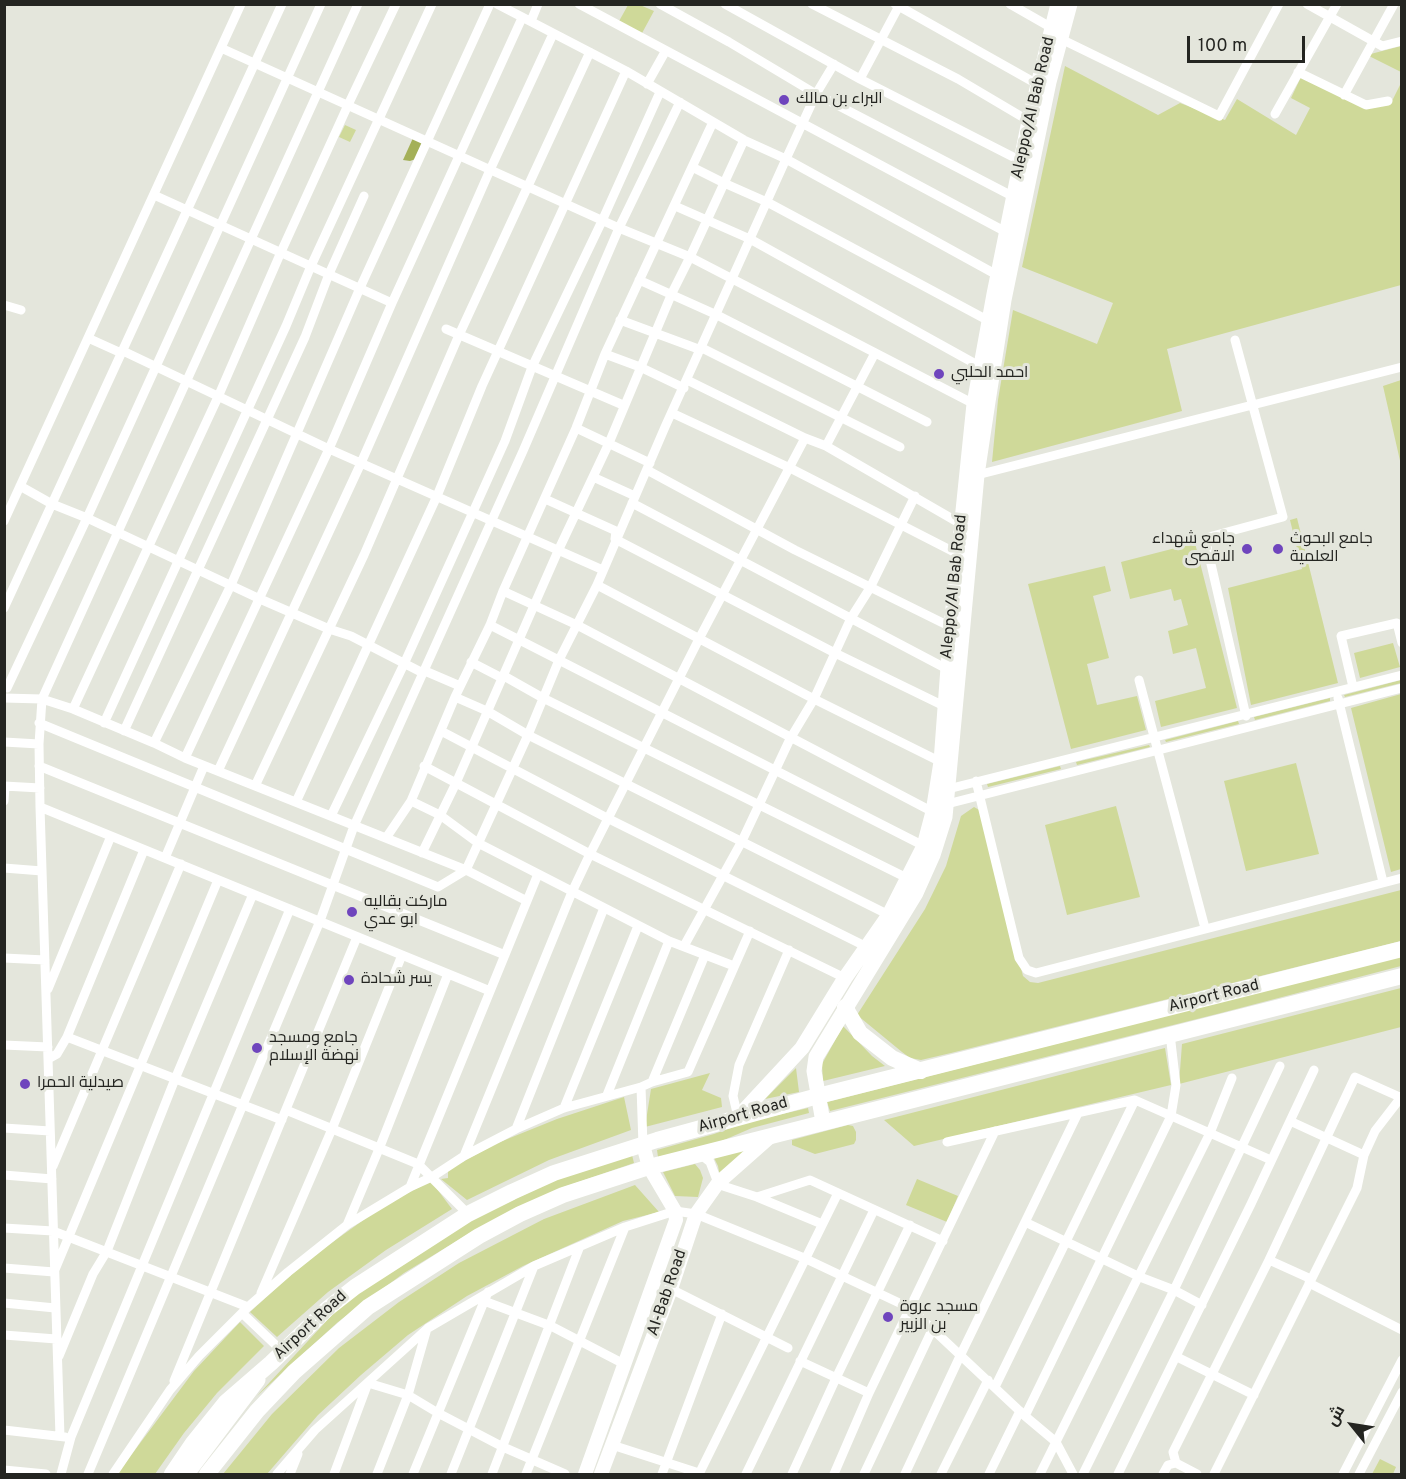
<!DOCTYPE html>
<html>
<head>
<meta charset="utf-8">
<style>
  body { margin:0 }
  #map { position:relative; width:1406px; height:1479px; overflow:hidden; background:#e4e6dc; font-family:Overpass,Cairo,sans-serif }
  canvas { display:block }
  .frame { position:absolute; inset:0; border:6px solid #242521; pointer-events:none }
  .north { position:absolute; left:1322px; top:1395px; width:60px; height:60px; -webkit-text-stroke:4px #e4e6dc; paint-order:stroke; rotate:300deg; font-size:16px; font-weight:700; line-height:24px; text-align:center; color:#242521 }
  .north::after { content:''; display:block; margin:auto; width:21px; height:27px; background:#242521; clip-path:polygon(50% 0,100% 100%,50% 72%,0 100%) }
  .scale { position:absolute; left:1187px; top:36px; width:118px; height:27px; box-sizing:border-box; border:3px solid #242521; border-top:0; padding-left:8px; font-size:18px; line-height:21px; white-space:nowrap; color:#242521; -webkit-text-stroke:4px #e4e6dc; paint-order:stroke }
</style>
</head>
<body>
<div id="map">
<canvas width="1406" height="1479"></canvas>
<div class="frame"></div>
<div class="north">ش</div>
<div class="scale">100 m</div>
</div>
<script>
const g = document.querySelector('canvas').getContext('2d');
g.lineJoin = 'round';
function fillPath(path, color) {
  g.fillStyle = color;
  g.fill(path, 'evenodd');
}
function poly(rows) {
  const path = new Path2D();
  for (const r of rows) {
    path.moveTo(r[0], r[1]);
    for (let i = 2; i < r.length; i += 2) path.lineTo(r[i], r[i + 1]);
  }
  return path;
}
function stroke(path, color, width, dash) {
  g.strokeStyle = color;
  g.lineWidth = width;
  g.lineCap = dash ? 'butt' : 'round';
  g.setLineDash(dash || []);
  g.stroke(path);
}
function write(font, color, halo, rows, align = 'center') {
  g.font = font + ' Overpass,Cairo,sans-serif';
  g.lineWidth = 6;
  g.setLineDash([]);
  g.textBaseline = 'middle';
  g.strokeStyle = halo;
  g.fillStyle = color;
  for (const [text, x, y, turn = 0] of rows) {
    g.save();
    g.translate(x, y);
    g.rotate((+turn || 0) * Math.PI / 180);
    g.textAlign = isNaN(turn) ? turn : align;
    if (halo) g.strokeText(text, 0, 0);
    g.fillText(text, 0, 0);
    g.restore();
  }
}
const green = poly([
  [628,5,640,5,654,11,641,35,618,23],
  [1401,46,1401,72,1367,55],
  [1065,66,1158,115,1180,103,1225,120,1237,99,1296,135,1310,108,1291,98,1301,77,1365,108,1391,103,1401,83,1401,285,1167,349,1182,411,992,462,998,400,1013,310,1097,344,1113,303,1022,267],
  [345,125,356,130,350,142,339,137],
  [1401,380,1402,380,1401,465,1383,386],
  [1297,518,1338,683,1251,705,1228,588,1302,569,1290,520],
  [1195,543,1237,708,1161,727,1155,701,1206,688,1196,648,1173,654,1168,631,1188,625,1181,599,1174,601,1171,589,1130,599,1121,562],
  [1105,566,1111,591,1093,596,1109,658,1087,664,1097,705,1137,696,1146,730,1071,749,1028,584],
  [1393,643,1400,667,1360,678,1354,653],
  [1401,680,1401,683,1345,697,1344,695],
  [1401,694,1401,869,1391,872,1351,708],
  [1330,698,1330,701,1255,720,1254,717],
  [1238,721,1239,724,1166,742,1165,740],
  [1149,745,1150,747,1077,765,1076,762],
  [1296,763,1319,854,1246,871,1224,781],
  [1060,766,1061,769,988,787,987,784],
  [1116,806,1140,897,1067,915,1045,825],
  [974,807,981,811,1023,976,1030,982,1038,983,1401,890,1401,941,951,1053,921,1060,910,1058,902,1052,857,1015,925,909,946,866,961,816],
  [1401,956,1401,966,1221,1013,830,1111,827,1102],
  [1401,988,1401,1027,1179,1084,1182,1044],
  [843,1026,872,1056,885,1066,823,1081,822,1064],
  [1165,1048,1171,1085,914,1146,884,1120],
  [796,1068,799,1092,765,1099],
  [710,1073,702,1090,721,1098,722,1107,645,1127,651,1089],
  [624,1097,631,1130,549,1160,467,1200,441,1179,448,1178,448,1170,495,1144,557,1119],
  [808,1108,809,1113,752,1128,717,1143,658,1157,657,1150,714,1134,748,1122],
  [848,1125,853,1126,856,1132,856,1140,854,1144,815,1154,792,1145,792,1140],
  [745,1150,720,1177,718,1166,714,1158],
  [632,1155,634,1163,561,1188,475,1230,404,1273,338,1322,257,1396,332,1315,358,1292,471,1220,557,1179],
  [695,1164,700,1170,703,1178,698,1197,675,1196,663,1172],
  [917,1179,958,1196,947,1222,906,1205],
  [431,1181,452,1209,386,1250,328,1292,277,1337,250,1312,285,1280,323,1249,383,1206],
  [635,1185,659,1212,623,1221,523,1266,467,1296,408,1335,361,1375,318,1415,267,1474,223,1474,272,1414,339,1348,399,1302,459,1263,544,1219],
  [240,1322,264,1346,217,1393,184,1433,155,1474,117,1474,194,1371],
  [1380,1459,1396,1467,1393,1474,1372,1474]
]);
const water = poly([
  [413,138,423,142,416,159,410,161,403,160]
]);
const street = poly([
  [497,4,626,71,744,140,786,159,997,275],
  [579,4,1006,232],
  [660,4,729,42,816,94,1014,197],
  [725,4,860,79,1021,161],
  [812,4,958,79,1029,121],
  [895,4,1037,84],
  [1010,4,1052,28],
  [1307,4,1382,46,1402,41],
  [531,21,538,4],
  [1061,39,1219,116,1279,4],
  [221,48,619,228,690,257,974,404],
  [1298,72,1366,105,1388,101],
  [860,79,900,4],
  [647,84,665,52],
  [1344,95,1394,4],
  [1275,114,1337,4],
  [692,167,724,183,767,202,989,321],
  [154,195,392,303],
  [675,206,750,239,981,367],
  [639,280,717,315,927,422],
  [4,305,21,310],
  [620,320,701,350],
  [446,329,623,405],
  [88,338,119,352,123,351,329,449,603,570],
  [1235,340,1283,517,1205,538,1246,716],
  [702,348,900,447],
  [605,354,640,367,684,388],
  [687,380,805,438,826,446,961,524],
  [672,413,790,468,958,554],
  [576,428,650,463],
  [826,446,875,353],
  [647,470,795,550,951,627],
  [977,475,1402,367],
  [593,477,635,496],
  [20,486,52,504,87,518,260,599,329,629,351,636,421,672,425,671,460,686],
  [545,499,616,531,615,539,835,653,944,706],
  [632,503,947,669],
  [4,521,241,4],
  [597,585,814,699,941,762],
  [503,591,577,625,933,812],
  [4,608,282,4],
  [490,625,924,846],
  [471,662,500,677,504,676,543,698,907,878],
  [1139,680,1205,928],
  [1353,687,1341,636,1397,623,1402,643],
  [7,688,87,518,321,4],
  [455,697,487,711,528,735,889,915],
  [4,698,42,699,73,709,154,743,185,758,466,870,527,901],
  [1338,698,1383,882],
  [73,709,218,397,281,252,348,105,396,4],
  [39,723,438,887,466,870,528,735,559,660,597,585,665,427,786,159,816,94,834,64],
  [104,723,286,326,311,266,432,4],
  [124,731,305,337,329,274,364,196],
  [441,731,607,818,867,947],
  [4,742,39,744],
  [154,743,231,585,360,288,490,4],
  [185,758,329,449,392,303,522,18],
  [39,766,505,955],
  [424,766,590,854,845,978],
  [218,771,361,463,490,170,553,34],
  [976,781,1019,958,1027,970,1036,973,1402,878],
  [4,786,40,788],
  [255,786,364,555,459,335,590,52],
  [948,789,1402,675],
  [4,801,5,786],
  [411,801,440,815,478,843,669,941,734,966],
  [296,802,437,496,482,386,626,71],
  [947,804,1402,688],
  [40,807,490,991],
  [331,816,404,664,473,512,505,441,532,367,602,221,660,92],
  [386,838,411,801,455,697,490,625,503,591,576,428,605,354,713,122],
  [422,853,456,783,558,551,609,443,672,293,690,257,744,140],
  [165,858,204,766],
  [4,868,42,871],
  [684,946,742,841,790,739,814,699,851,618,870,588,915,496],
  [4,958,45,960],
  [48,989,111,836],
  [67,1037,282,1120],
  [4,1045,48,1047],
  [48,1059,57,1054,67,1037,144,850],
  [652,1082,705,955],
  [641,1087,643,1145],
  [607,1095,669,941],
  [564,1108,638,926],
  [286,1110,418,1164,468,1214],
  [738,1117,733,1096,739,1065,789,950],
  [1290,1121,1364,1155],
  [4,1128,50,1131],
  [516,1129,604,908],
  [947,1142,1135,1100,1271,1160],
  [700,1154,710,1162,718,1183,723,1186,757,1197,822,1224],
  [464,1156,572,892,590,854,699,639,805,438],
  [53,1166,181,864],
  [4,1175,52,1179],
  [410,1187,538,874],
  [757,1197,810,1180,943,1241],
  [1025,1222,1140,1277,1174,1290,1202,1305],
  [347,1225,379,1149,448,974],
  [4,1228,53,1231,248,1307],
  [1269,1260,1311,1279],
  [4,1268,54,1272,218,880],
  [1309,1283,1402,1330],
  [671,1289,788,1348],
  [261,1293,332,1129,402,955],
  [484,1301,551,1326,624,1364],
  [4,1303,55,1308],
  [242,1313,283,1352],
  [4,1335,56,1339],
  [59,1356,93,1274,107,1251,175,1079,253,894],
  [1177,1357,1254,1395],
  [800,1361,869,1393],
  [174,1381,357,937],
  [995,1387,1135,1100],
  [1025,1416,1171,1116,1176,1085,1170,1034],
  [4,1430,65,1437],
  [60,1436,40,807,39,744,42,699,358,4],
  [612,1445,699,1473],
  [1176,1463,1197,1474],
  [4,1470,46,1474],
  [61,1474,71,1437,290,909],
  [88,1474,320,921,354,826,523,451,619,228,680,102],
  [113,1474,170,1390,199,1356,248,1307,288,1272,347,1225,410,1187,432,1177,464,1156,516,1129,564,1108,641,1087,652,1082,688,1072,750,931],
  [277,1474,315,1430,428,1328,534,1266,625,1227,675,1211,696,1214,804,1258,910,1308,1025,1416,1056,1442,1073,1474],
  [290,1474,298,1454],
  [334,1474,368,1383,408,1395,438,1413,503,1447,565,1474],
  [377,1474,408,1395,426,1332],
  [413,1474,488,1292],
  [451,1474,534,1266],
  [492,1474,580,1246],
  [526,1474,625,1227],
  [662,1474,722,1314],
  [699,1474,838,1193],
  [746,1474,874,1210],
  [792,1474,836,1378,910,1225],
  [834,1474,869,1393,995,1131],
  [864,1474,933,1328],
  [905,1474,961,1354,1078,1113],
  [941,1474,988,1380],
  [989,1474,1020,1411],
  [1040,1474,1210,1133,1232,1078],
  [1083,1474,1174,1290,1280,1066],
  [1118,1474,1251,1204,1314,1070],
  [1163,1474,1168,1465,1176,1463,1173,1452,1269,1260,1355,1077,1402,1098],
  [1214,1474,1357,1188,1364,1155,1375,1131,1402,1096],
  [1343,1474,1402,1360],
  [1359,1474,1402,1392]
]);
const secondary = poly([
  [585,1474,676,1220,675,1211,649,1167,643,1145],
  [601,1474,671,1289,696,1214,718,1183,770,1137]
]);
const primary = poly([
  [738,1117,802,1048,845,978,889,915,924,846,933,812,941,762,951,627,974,404,994,294,1029,121,1058,4],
  [823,1122,814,1071,816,1057,916,893,933,855,945,817,977,475,988,402,1004,300,1049,82,1070,4],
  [187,1474,258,1380]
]);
const highway = poly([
  [845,1007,860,1033,892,1058,921,1071],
  [172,1474,193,1443,226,1402,271,1363,327,1309,355,1287,468,1214,512,1192,554,1173,657,1140,818,1096,1402,949],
  [207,1474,257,1411,294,1372,368,1307,479,1236,520,1214,563,1195,649,1167,1402,976]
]);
const markers = [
  [784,100,6,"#6f45bd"],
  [939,374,6,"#6f45bd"],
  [1247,549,6,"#6f45bd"],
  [1278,549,6,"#6f45bd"],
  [352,912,6,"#6f45bd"],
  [349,980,6,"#6f45bd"],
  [257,1048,6,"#6f45bd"],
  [25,1084,6,"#6f45bd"],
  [888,1317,6,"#6f45bd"]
];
const poiNames = [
  ["البراء بن مالك",796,100],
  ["احمد الحلبي",951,374],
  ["جامع شهداء",1235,540,"right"],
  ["الاقصى",1235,558,"right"],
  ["جامع البحوث",1290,540],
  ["العلمية",1290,558],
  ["ماركت بقاليه",364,903],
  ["ابو عدي",364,921],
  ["يسر شحادة",361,980],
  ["جامع ومسجد",269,1039],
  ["نهضة الإسلام",269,1057],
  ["صيدلية الحمرا",37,1084],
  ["مسجد عروة",900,1308],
  ["بن الزبير",900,1326]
];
const streetNames = [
  ["Aleppo/Al Bab Road",1034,108,-77],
  ["Aleppo/Al Bab Road",955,587,-84],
  ["Airport Road",1214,997,-14],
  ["Airport Road",743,1116,-16],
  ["Al-Bab Road",668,1293,-71],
  ["Airport Road",311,1326,-43]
];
fillPath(green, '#cfd999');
fillPath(water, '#a4b058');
stroke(street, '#fff', 9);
stroke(secondary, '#fff', 14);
stroke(primary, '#fff', 15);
stroke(highway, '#fff', 16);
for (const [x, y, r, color] of markers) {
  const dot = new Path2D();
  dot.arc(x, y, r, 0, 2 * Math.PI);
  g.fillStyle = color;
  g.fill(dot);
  stroke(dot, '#e4e6dc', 2);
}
write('16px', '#242521', '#e4e6dc', poiNames, 'left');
write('16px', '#242521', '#e4e6dc', streetNames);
</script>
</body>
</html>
